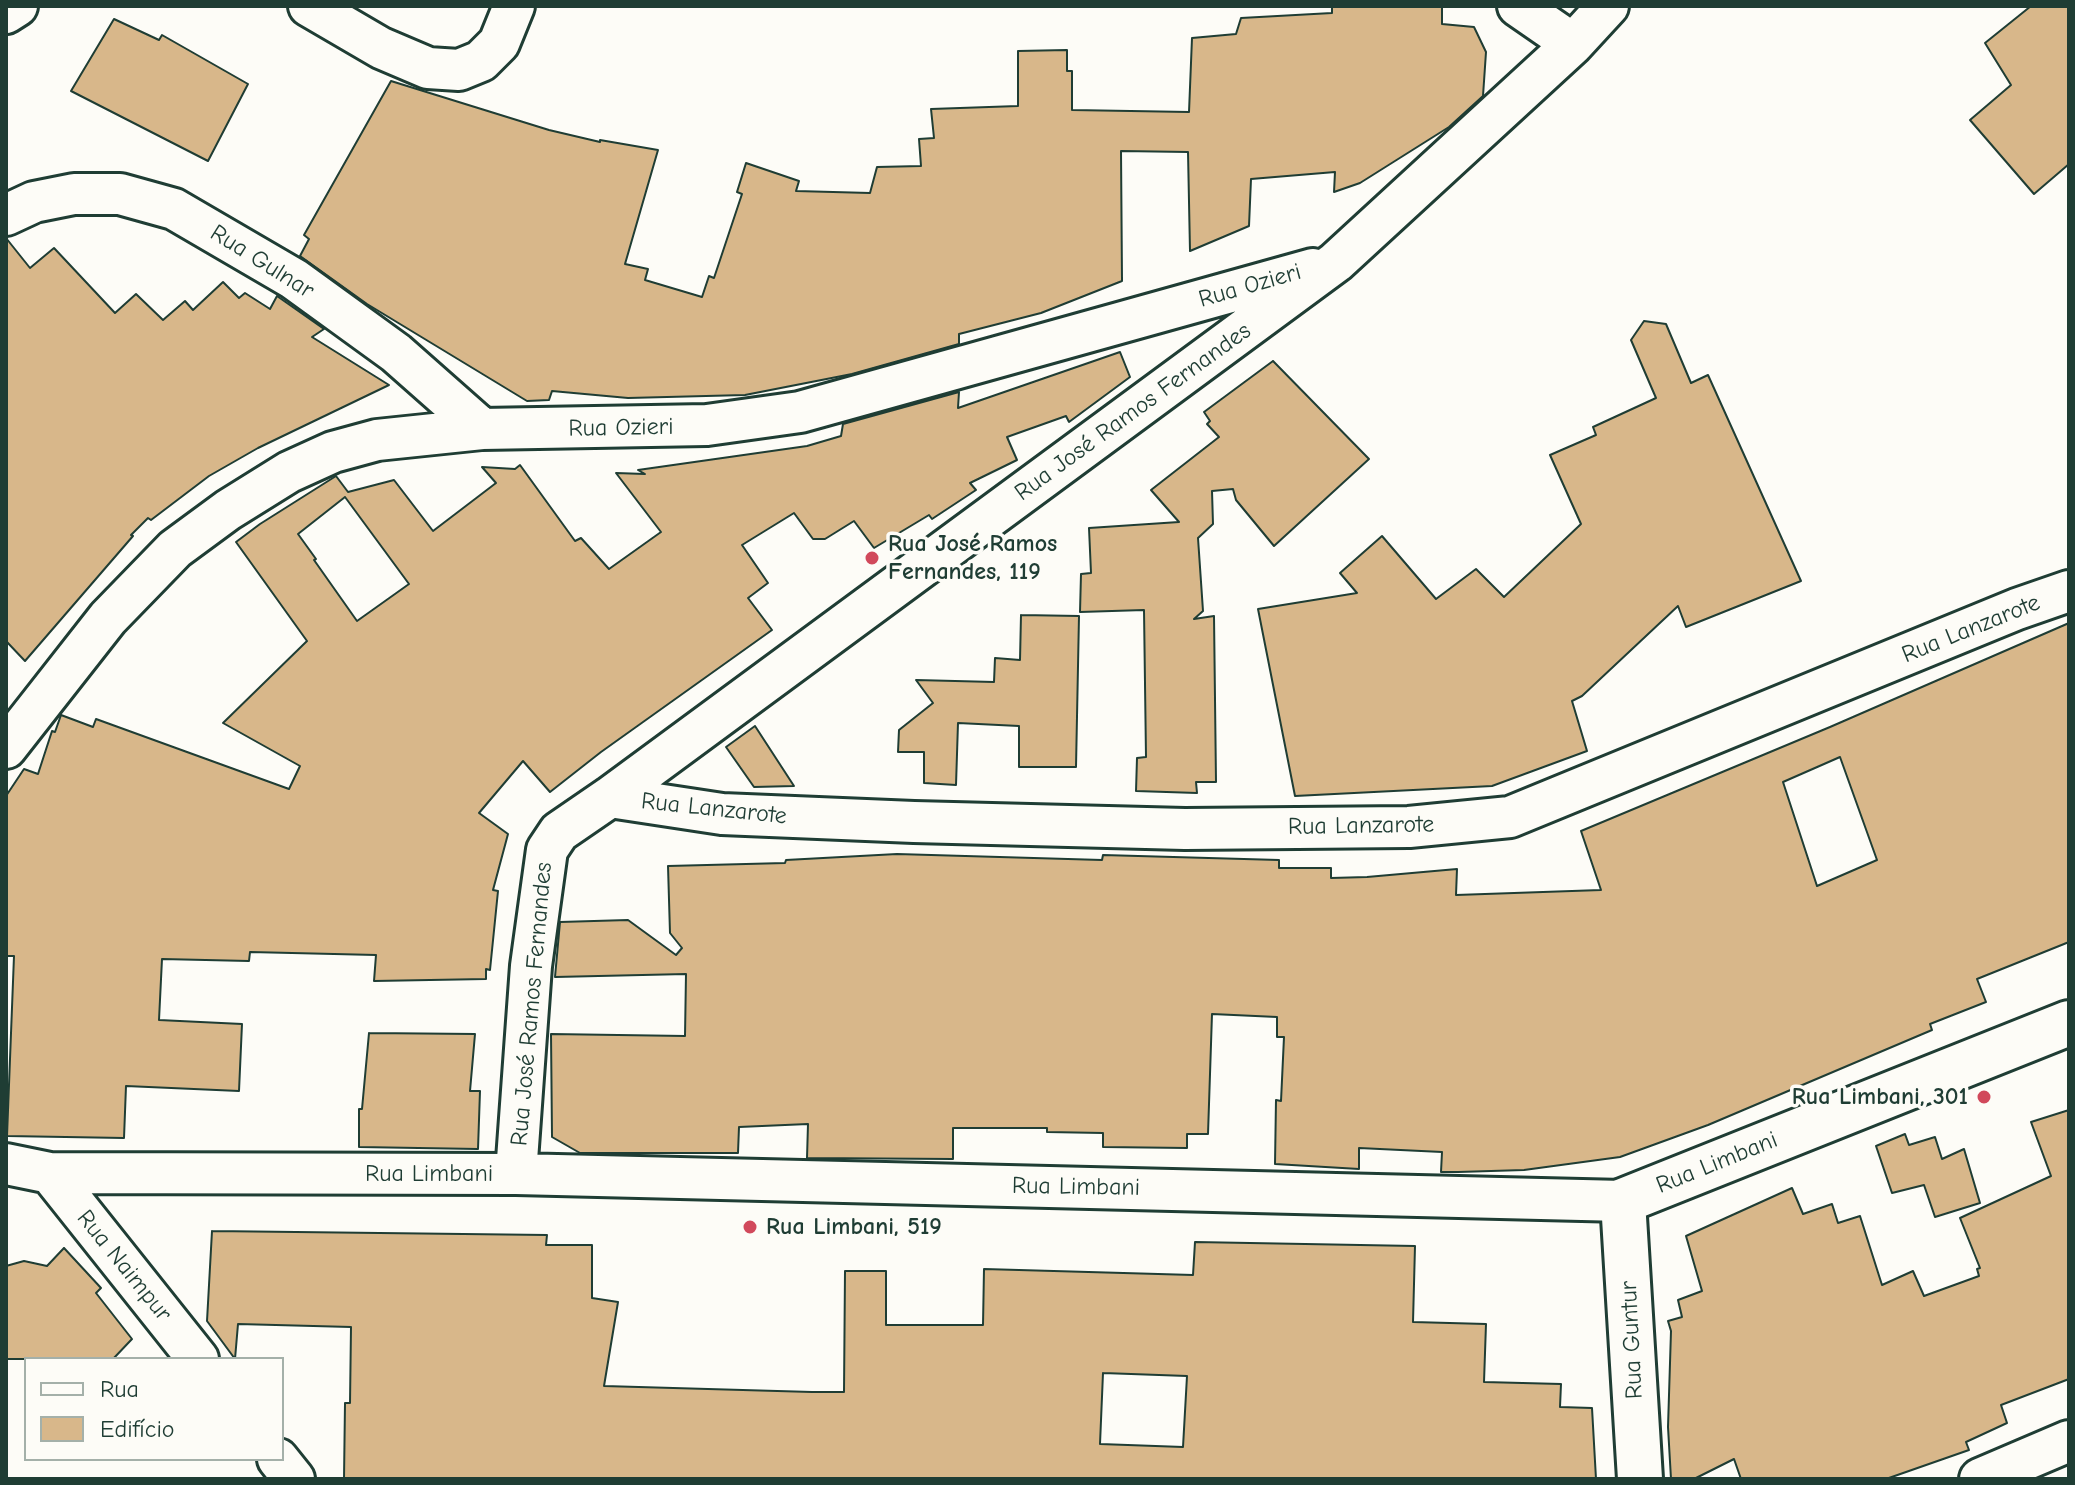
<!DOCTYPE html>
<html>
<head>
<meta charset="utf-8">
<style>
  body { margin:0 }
  #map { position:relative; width:2075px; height:1485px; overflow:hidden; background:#fdfcf7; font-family:"Comic Neue",sans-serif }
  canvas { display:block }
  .frame { position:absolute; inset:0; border:8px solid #1f3d34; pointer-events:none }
  .legend { position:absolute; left:24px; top:1357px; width:260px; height:104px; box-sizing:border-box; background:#fdfcf7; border:2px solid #a4b0a9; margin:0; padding:10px 14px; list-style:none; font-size:24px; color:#1f3d34 }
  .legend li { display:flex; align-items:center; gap:16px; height:40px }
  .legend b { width:40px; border:2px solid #a4b0a9 }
</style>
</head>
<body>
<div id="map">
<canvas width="2075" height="1485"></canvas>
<div class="frame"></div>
<ul class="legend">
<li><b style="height:10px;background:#fdfcf7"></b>Rua</li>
<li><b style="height:22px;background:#d8b78a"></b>Edifício</li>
</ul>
</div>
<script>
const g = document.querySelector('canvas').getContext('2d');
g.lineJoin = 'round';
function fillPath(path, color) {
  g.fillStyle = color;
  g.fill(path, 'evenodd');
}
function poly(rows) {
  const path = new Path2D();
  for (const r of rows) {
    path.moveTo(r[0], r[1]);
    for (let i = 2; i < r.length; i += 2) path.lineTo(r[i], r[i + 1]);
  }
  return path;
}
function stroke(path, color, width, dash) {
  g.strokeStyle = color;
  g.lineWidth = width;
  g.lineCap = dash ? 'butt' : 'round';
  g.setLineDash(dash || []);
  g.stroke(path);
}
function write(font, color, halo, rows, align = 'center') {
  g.font = font + ' "Comic Neue",sans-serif';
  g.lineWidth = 7;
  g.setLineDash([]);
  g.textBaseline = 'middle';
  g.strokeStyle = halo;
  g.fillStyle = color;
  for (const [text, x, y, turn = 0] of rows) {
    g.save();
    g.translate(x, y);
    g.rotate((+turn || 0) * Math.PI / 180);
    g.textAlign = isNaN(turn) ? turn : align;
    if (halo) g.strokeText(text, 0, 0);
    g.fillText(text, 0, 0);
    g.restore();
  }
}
const building = poly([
  [1332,6,1442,6,1442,24,1474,27,1486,52,1483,96,1449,127,1360,183,1334,192,1335,172,1251,179,1249,226,1190,251,1188,152,1121,151,1122,281,1041,313,959,334,959,344,852,374,745,395,628,398,552,391,549,400,527,401,367,304,300,256,309,239,304,235,391,81,549,130,600,142,600,140,658,150,625,264,648,269,645,280,702,297,709,276,714,278,742,194,737,192,746,163,799,181,796,191,870,193,877,167,921,166,919,139,934,138,931,109,1018,106,1018,51,1067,50,1067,71,1072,71,1072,110,1189,112,1192,38,1236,34,1241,18,1332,13,1332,6],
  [2031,6,2069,6,2069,164,2034,194,1970,120,2011,85,1985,43,2031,6],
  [114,19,159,40,162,35,248,84,208,161,71,91,114,19],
  [6,238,30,268,54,248,115,313,136,294,163,320,185,301,193,310,223,282,239,298,245,293,270,309,277,296,324,329,312,337,389,385,258,448,209,476,151,520,148,518,131,535,133,536,25,661,6,641,6,238],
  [1644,321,1666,324,1691,383,1708,375,1801,581,1686,627,1678,606,1582,696,1572,701,1587,751,1492,786,1295,796,1258,609,1357,593,1340,573,1382,536,1436,599,1476,569,1504,597,1581,524,1550,455,1596,435,1593,427,1656,398,1631,340,1644,321],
  [1120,352,1130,377,1069,422,1066,416,1007,437,1017,460,970,483,976,490,932,519,929,515,874,548,854,521,825,539,813,539,794,513,742,545,768,583,748,598,772,630,601,752,550,792,523,761,479,813,508,834,493,890,498,891,490,970,486,969,486,979,374,981,376,955,250,952,249,961,162,959,159,1020,242,1024,239,1091,126,1086,124,1138,7,1136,14,956,6,956,6,796,24,769,38,774,52,731,55,732,61,715,93,727,96,719,289,789,300,766,223,723,307,641,236,542,260,524,336,476,348,492,394,480,433,531,496,483,482,467,515,469,520,465,575,541,581,538,609,569,661,532,616,473,645,474,638,470,807,446,841,436,843,424,959,392,958,408,1120,352],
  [345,497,409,584,357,621,314,560,316,559,298,534,345,497],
  [1273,361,1369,459,1274,546,1236,500,1233,489,1212,491,1213,524,1198,538,1203,611,1194,619,1214,616,1216,782,1196,782,1197,793,1136,791,1137,758,1146,757,1144,610,1080,612,1081,574,1091,573,1089,528,1179,522,1151,490,1219,437,1207,424,1210,421,1204,412,1273,361],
  [1021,615,1079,616,1076,767,1019,767,1019,726,958,723,956,785,924,783,924,752,898,752,899,730,933,703,916,680,994,682,995,658,1020,660,1021,615],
  [2069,623,2069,942,1977,979,1986,1002,1930,1024,1932,1030,1708,1125,1620,1157,1524,1170,1458,1172,1441,1172,1442,1152,1359,1148,1359,1169,1275,1164,1276,1100,1281,1101,1284,1037,1277,1037,1277,1017,1212,1014,1208,1134,1187,1134,1187,1148,1103,1147,1103,1133,1047,1132,1047,1128,953,1128,953,1159,807,1158,808,1124,739,1127,738,1153,580,1153,552,1137,551,1034,685,1036,686,974,555,977,560,922,628,920,676,955,682,948,670,933,668,866,785,863,786,860,897,854,1102,860,1103,855,1279,860,1279,868,1331,868,1331,878,1367,877,1457,869,1456,895,1601,890,1581,831,1830,727,2069,623],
  [1840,757,1877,860,1817,886,1783,782,1840,757],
  [755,726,794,786,754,787,726,747,755,726],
  [369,1033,475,1034,470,1091,480,1091,478,1149,359,1147,359,1109,362,1109,369,1033],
  [2069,1110,2069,1379,2001,1405,2007,1423,1966,1442,1969,1450,1886,1479,1741,1479,1734,1459,1694,1479,1671,1479,1668,1427,1671,1331,1668,1321,1682,1317,1678,1300,1702,1291,1686,1236,1792,1188,1803,1214,1832,1204,1838,1223,1860,1216,1882,1285,1913,1271,1924,1296,1979,1276,1977,1269,1980,1268,1960,1218,2051,1176,2031,1122,2069,1110],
  [1905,1134,1909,1145,1935,1137,1942,1159,1964,1149,1980,1203,1935,1217,1924,1185,1892,1193,1876,1146,1905,1134],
  [212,1231,547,1235,546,1245,592,1245,592,1298,618,1302,604,1386,812,1392,844,1392,845,1271,886,1271,886,1325,983,1325,984,1269,1193,1275,1195,1242,1415,1246,1413,1322,1486,1324,1484,1382,1561,1384,1560,1407,1592,1408,1596,1479,344,1479,345,1403,350,1403,351,1327,238,1324,235,1359,207,1321,212,1231],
  [1103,1373,1187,1376,1183,1447,1100,1444,1103,1373],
  [64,1248,101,1288,96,1293,132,1339,113,1359,6,1359,6,1266,24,1261,47,1266,64,1248]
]);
const minor = poly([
  [309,6,381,48,428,68,459,70,481,61,499,43,514,6],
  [1518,6,1573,44],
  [6,13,17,6],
  [6,215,34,202,74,194,120,194,174,209,294,279,396,353,482,429],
  [6,748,108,618,175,549,228,510,289,472,333,452,377,440,482,429,707,425,800,412,1313,269],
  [610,797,722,814,914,822,1185,829,1409,827,1510,817,2017,609,2069,591],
  [6,1164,50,1173,516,1174,1623,1201],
  [50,1173,198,1359],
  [516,1174,531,966,547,850,559,832,610,797,1336,262,1573,44,1608,6],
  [278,1459,294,1479],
  [1980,1479,2069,1441]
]);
const secondary = poly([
  [1640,1479,1623,1201,2069,1023]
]);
const markers = [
  [872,558,8,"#d1495b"],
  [1984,1097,8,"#d1495b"],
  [750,1227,8,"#d1495b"]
];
const streetNames = [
  ["Rua Gulnar",262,262,32],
  ["Rua Ozieri",1250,286,-16],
  ["Rua José Ramos Fernandes",1133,412,-36],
  ["Rua Ozieri",621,428,-1],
  ["Rua Lanzarote",1971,629,-22],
  ["Rua Lanzarote",714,809,6],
  ["Rua Lanzarote",1361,826,-1],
  ["Rua José Ramos Fernandes",532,1004,-85],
  ["Rua Limbani",1717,1163,-22],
  ["Rua Limbani",429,1174],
  ["Rua Limbani",1076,1187,1],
  ["Rua Naimpur",124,1266,51],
  ["Rua Guntur",1632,1340,-93]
];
const poiNames = [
  ["Rua José Ramos",888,544],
  ["Fernandes, 119",888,572],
  ["Rua Limbani, 301",1968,1097,"right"],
  ["Rua Limbani, 519",766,1227]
];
fillPath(building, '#d8b78a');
stroke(building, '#1f3d34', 2);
stroke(minor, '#1f3d34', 46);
stroke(secondary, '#1f3d34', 50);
stroke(minor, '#fdfcf7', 40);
stroke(secondary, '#fdfcf7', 44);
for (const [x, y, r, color] of markers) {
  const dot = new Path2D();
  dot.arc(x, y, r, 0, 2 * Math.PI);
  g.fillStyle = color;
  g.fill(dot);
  stroke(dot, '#fdfcf7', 3);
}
write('24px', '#1f3d34', '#fdfcf7', streetNames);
write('bold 24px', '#1f3d34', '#fdfcf7', poiNames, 'left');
</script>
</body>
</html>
